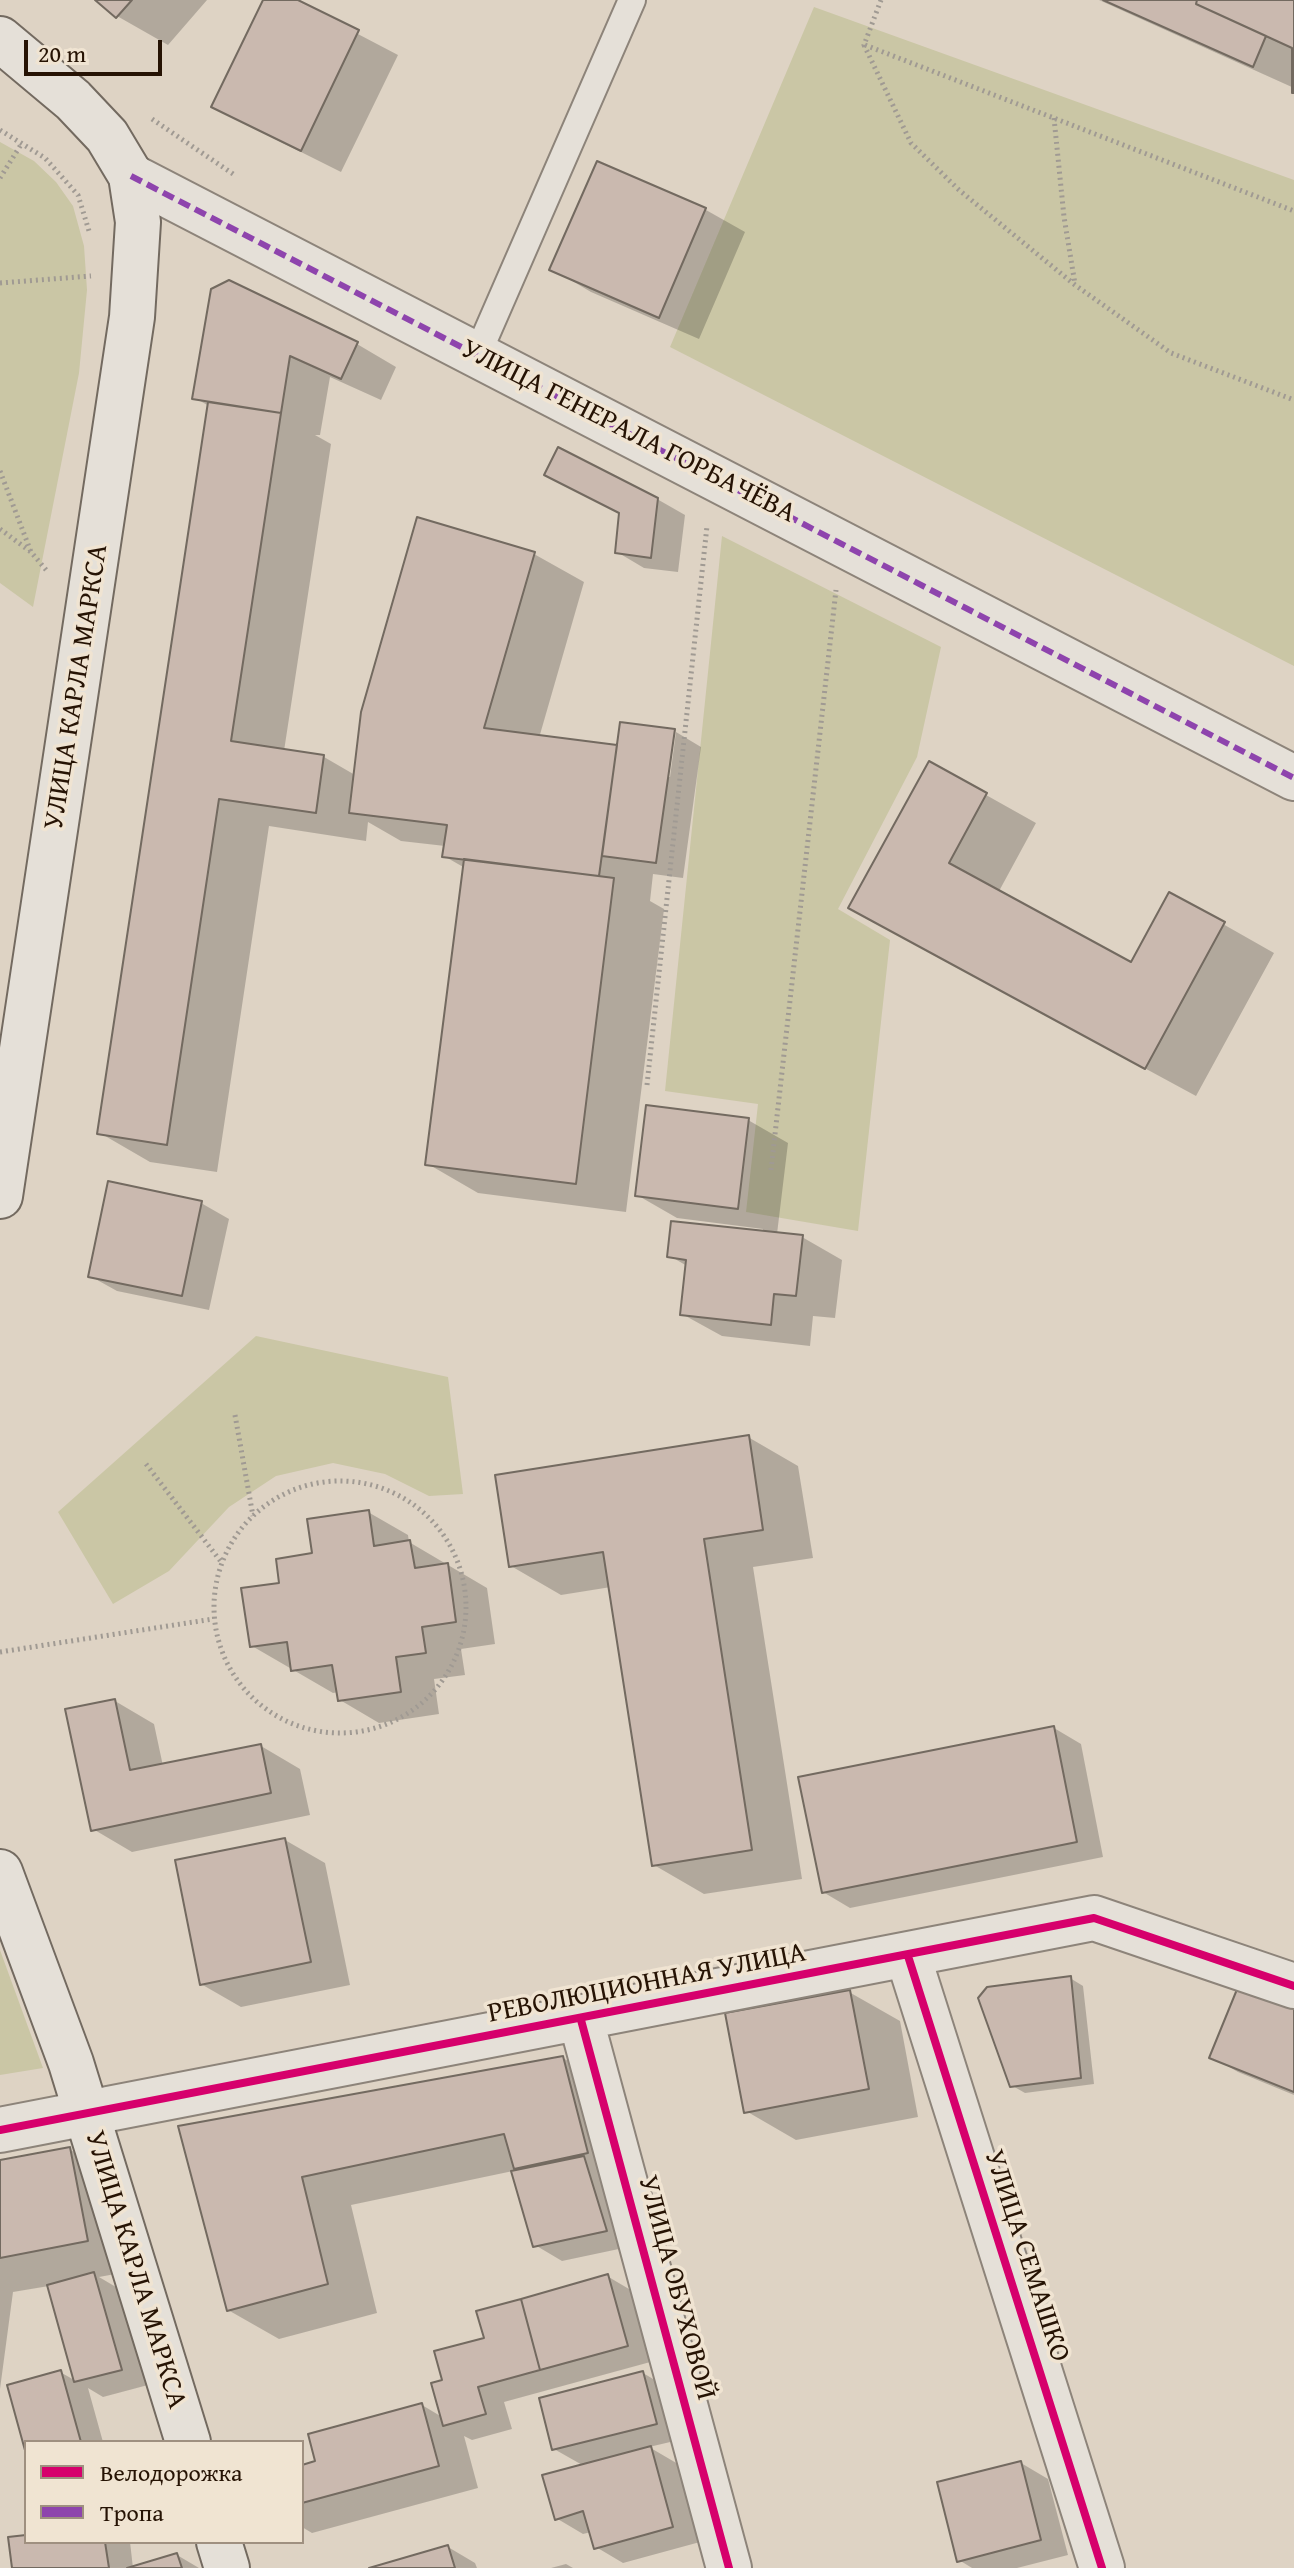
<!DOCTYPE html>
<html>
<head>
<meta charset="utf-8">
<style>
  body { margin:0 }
  #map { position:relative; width:1294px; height:2568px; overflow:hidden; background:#ded3c4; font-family:"Gentium Book Plus",serif }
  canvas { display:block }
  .legend { position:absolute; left:24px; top:2440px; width:280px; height:104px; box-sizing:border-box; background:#f0e4d2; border:2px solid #9f9080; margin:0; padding:10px 14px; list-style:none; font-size:24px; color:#261304 }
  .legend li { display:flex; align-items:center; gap:16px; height:40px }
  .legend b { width:40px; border:2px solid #9f9080 }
  .scale { position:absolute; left:24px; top:40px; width:138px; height:36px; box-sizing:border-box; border:4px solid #261304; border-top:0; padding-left:10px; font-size:24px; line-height:28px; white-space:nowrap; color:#261304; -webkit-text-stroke:6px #f0e4d2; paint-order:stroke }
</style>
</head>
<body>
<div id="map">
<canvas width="1294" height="2568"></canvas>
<ul class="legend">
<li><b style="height:10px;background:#d6006c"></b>Велодорожка</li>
<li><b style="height:10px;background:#8e44ad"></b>Тропа</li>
</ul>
<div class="scale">20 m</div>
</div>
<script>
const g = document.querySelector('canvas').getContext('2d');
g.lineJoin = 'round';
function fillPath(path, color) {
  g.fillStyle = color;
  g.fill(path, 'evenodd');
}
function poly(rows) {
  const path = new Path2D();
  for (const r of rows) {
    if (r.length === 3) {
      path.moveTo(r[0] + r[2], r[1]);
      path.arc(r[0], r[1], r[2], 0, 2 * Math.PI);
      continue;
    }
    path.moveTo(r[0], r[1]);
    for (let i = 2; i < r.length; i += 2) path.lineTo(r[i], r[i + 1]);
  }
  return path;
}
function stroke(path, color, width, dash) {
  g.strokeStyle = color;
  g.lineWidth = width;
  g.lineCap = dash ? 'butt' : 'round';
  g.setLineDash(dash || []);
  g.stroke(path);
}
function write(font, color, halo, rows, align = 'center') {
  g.font = font + ' "Gentium Book Plus",serif';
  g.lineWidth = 7;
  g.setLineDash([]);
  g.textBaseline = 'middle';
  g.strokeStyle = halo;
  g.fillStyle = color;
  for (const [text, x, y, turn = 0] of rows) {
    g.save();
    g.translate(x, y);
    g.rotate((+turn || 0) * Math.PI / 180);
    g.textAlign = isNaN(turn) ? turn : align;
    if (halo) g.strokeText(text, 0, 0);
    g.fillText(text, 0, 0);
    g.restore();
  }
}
const green = poly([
  [814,7,1294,180,1294,666,670,347],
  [0,142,34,161,56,182,73,206,84,246,87,290,79,373,33,607,0,583],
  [722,536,941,647,917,757,838,909,890,940,858,1231,746,1212,758,1104,665,1091],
  [256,1336,448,1377,463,1494,429,1496,385,1474,333,1463,276,1476,229,1507,169,1571,113,1604,58,1512],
  [0,1950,43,2068,0,2075]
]);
const shadow = poly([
  [98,0,207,0,168,45,117,16],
  [265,0,293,0,398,55,341,172,253,128,213,106],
  [1099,0,1294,0,1294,92,1294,88],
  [598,163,706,210,745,232,699,339,591,292,552,269],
  [229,283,357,344,396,367,381,400,330,377,320,435,315,435,331,444,284,751,324,757,355,775,362,712,419,520,534,554,584,582,539,738,618,748,622,724,674,731,666,777,670,777,676,732,701,747,683,878,653,874,650,901,664,909,626,1212,478,1193,428,1164,465,868,444,856,445,846,401,841,368,822,366,841,269,826,217,1172,150,1162,100,1133,209,406,195,398,213,291],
  [657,499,685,515,678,572,644,568,617,552],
  [929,763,1036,823,998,893,1131,965,1170,894,1274,953,1196,1096,901,936],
  [748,1120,788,1143,777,1234,802,1237,842,1260,835,1318,813,1316,810,1346,722,1336,682,1314,687,1266,670,1256,762,1233,763,1229,677,1218,637,1195],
  [201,1203,229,1219,209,1310,117,1291,90,1276],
  [748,1437,798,1466,813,1558,753,1567,802,1879,704,1894,654,1865,611,1587,561,1595,511,1566],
  [368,1512,408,1535,409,1542,487,1588,495,1644,461,1649,465,1675,434,1679,439,1714,379,1723,340,1700,339,1692,333,1693,252,1646,282,1585],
  [115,1701,154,1724,163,1766,261,1746,300,1769,310,1815,132,1852,93,1829],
  [1054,1728,1081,1744,1103,1857,850,1908,823,1892],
  [285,1840,325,1863,350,1985,241,2007,201,1984],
  [1070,1978,1083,1986,1094,2084,1025,2093,1011,2085],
  [849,1992,900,2021,918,2117,796,2140,746,2111],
  [1294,2007,1294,2095,1238,2072,1212,2057],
  [563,2058,613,2087,633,2246,562,2261,535,2245,513,2171,351,2205,377,2313,279,2339,228,2310,180,2128],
  [69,2149,120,2178,137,2270,99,2277,121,2290,148,2385,103,2397,88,2388,103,2442,26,2442,26,2446,10,2386,60,2372,76,2381,49,2286,13,2292,0,2389,0,2162],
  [607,2276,634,2292,654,2361,504,2402,512,2429,472,2440,464,2436,478,2488,312,2533,302,2527,302,2467,317,2462,422,2405,442,2417,444,2382,486,2339],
  [643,2373,670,2389,683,2439,649,2447,678,2464,700,2542,623,2563,596,2547,591,2532,583,2534,556,2518,584,2466,554,2449],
  [1021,2463,1048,2479,1068,2555,1017,2568,972,2568,959,2560],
  [26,2537,26,2542,130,2542,133,2568,14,2568],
  [448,2547,475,2563,477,2568,376,2568],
  [177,2555,199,2568,134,2568],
  [566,2564,573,2568,551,2568]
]);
const building = poly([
  [95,0,132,0,116,18,95,0],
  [263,0,298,0,359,30,301,151,211,107,263,0],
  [1103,0,1197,0,1196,4,1266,36,1253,67,1103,0],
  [1197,0,1294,0,1294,93,1292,93,1292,48,1196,4,1197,0],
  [597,161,706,208,659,318,549,270,597,161],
  [229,280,358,342,341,379,290,356,281,413,192,399,211,289,229,280],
  [208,402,281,413,231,741,324,755,316,813,219,799,167,1145,97,1134,208,402],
  [558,447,658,498,651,558,615,553,619,513,544,475,558,447],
  [417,517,535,552,484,728,617,745,599,876,442,857,447,825,349,813,361,712,417,517],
  [620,722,675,729,656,863,602,856,620,722],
  [929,761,987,793,949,863,1131,962,1169,892,1225,922,1145,1069,848,908,929,761],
  [464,859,614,878,576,1184,425,1165,464,859],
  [646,1105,749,1118,738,1209,635,1196,646,1105],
  [108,1181,202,1201,182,1296,88,1277,108,1181],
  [671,1221,803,1235,796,1296,774,1294,771,1325,680,1315,686,1260,667,1257,671,1221],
  [749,1435,763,1530,704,1539,752,1850,652,1866,603,1552,509,1567,495,1475,749,1435],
  [369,1510,374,1546,410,1540,415,1568,448,1563,456,1622,422,1627,426,1653,396,1657,401,1692,338,1701,332,1665,291,1671,287,1642,250,1647,241,1588,279,1583,276,1559,312,1553,307,1519,369,1510],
  [115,1699,130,1770,261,1744,271,1793,91,1831,65,1709,115,1699],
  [1054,1726,1077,1842,822,1893,798,1777,1054,1726],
  [285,1838,311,1962,200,1985,175,1860,285,1838],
  [1071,1976,1081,2078,1010,2087,978,1998,987,1987,1071,1976],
  [1240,1982,1294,2005,1294,2092,1209,2058,1240,1982],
  [850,1990,869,2089,744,2113,725,2013,850,1990],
  [563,2056,588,2153,514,2169,504,2134,302,2177,328,2284,227,2311,178,2126,563,2056],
  [70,2147,88,2241,0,2258,0,2160,70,2147],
  [584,2156,607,2231,533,2247,511,2171,584,2156],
  [94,2272,122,2370,74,2382,47,2285,94,2272],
  [608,2274,628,2346,540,2370,521,2299,608,2274],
  [521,2299,540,2370,478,2387,486,2414,443,2426,431,2383,442,2380,434,2351,484,2338,476,2311,521,2299],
  [61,2370,81,2442,26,2442,26,2454,7,2385,61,2370],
  [643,2371,657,2424,552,2450,539,2398,643,2371],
  [422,2403,439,2466,302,2503,302,2465,315,2461,308,2434,422,2403],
  [651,2446,673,2527,594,2549,583,2511,555,2520,542,2475,651,2446],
  [1021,2461,1041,2540,957,2562,937,2482,1021,2461],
  [26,2535,26,2542,105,2542,109,2568,12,2568,8,2537,26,2535],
  [448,2545,455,2568,369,2568,448,2545],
  [177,2553,182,2568,127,2568,177,2553]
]);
const path = poly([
  [881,0,864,45,911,143,959,190,1075,285,1171,353,1294,400],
  [865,45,1294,211],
  [1054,118,1064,217,1075,284],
  [152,119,236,176],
  [0,130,45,158,78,195,89,231],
  [0,178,22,143],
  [0,283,91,276],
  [0,471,31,552],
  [0,529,31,552,47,571],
  [647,1085,707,526],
  [771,1170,836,590],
  [235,1415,253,1516],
  [146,1464,222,1563],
  [340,1607,126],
  [0,1652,213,1619]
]);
const lane = poly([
  [478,353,632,0]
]);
const street = poly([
  [131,176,1294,778],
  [908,1956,1102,2568],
  [581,2020,729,2568],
  [0,2130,1094,1918,1294,1986]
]);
const secondary = poly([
  [0,39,73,100,107,136,131,176,138,222,132,317,0,1196],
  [0,1872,71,2063,188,2442],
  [219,2542,227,2568]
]);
const quiet = poly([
  [131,176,1294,778]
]);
const cycleway = poly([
  [908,1956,1102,2568],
  [581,2020,729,2568],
  [0,2130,1094,1918,1294,1986]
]);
const streetNames = [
  ["УЛИЦА ГЕНЕРАЛА ГОРБАЧЁВА",628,432,27],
  ["УЛИЦА КАРЛА МАРКСА",77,687,-81],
  ["РЕВОЛЮЦИОННАЯ УЛИЦА",647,1984,-11],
  ["УЛИЦА СЕМАШКО",1026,2256,72],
  ["УЛИЦА КАРЛА МАРКСА",135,2270,73],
  ["УЛИЦА ОБУХОВОЙ",676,2288,75]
];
fillPath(green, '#cac6a5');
fillPath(shadow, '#0003');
fillPath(building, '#cab9af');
stroke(building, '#736a60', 2);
stroke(lane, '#8d847a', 30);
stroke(street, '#8d847a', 48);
stroke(secondary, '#736a60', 48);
stroke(path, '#a09a93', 5, [2, 4]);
stroke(lane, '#e5e0d8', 26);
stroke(street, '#e5e0d8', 44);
stroke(secondary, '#e5e0d8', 44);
stroke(quiet, '#8e44ad', 6, [12, 6]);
stroke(cycleway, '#d6006c', 8);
write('28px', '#261304', '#f0e4d2', streetNames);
</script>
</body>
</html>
